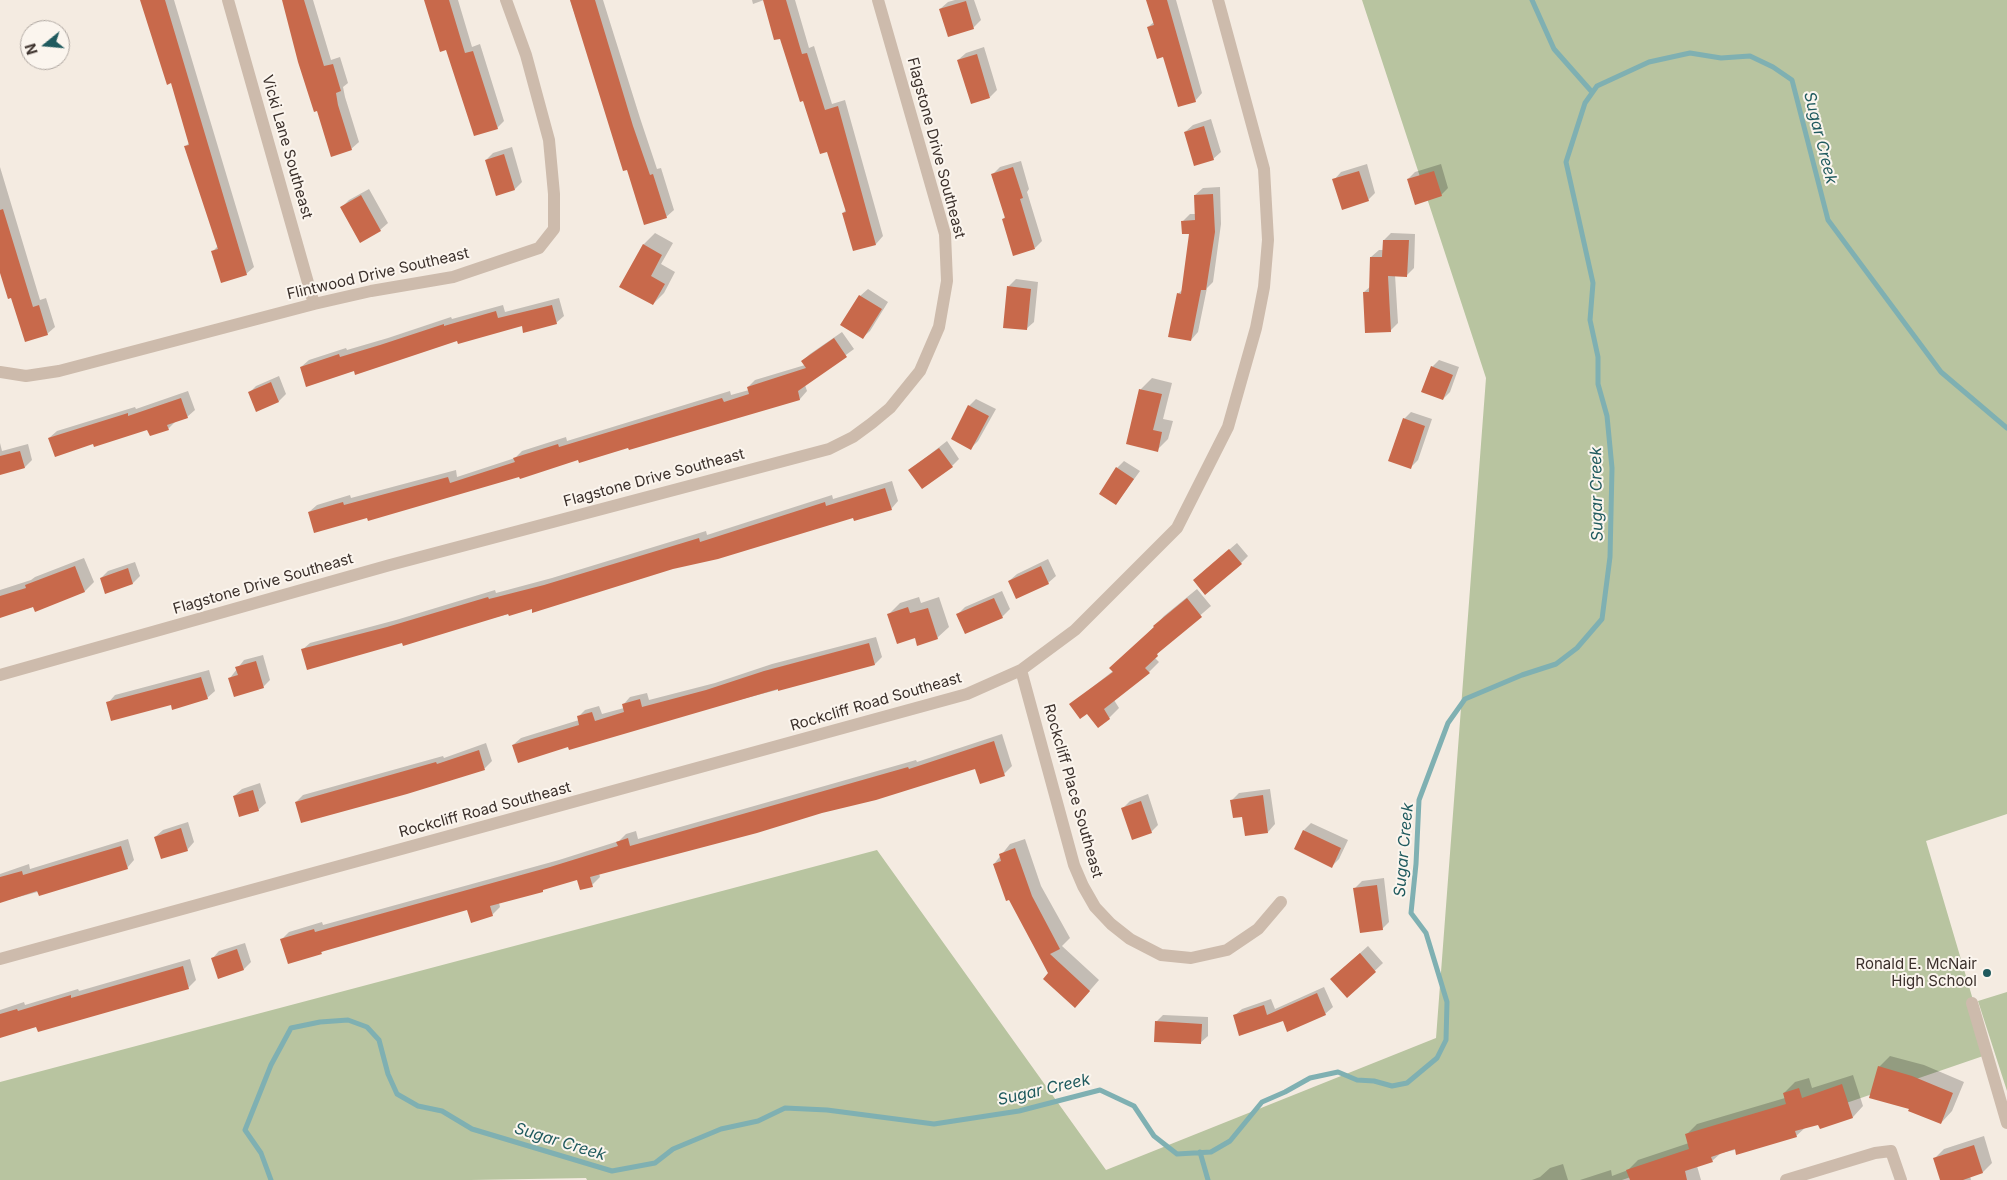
<!DOCTYPE html>
<html>
<head>
<meta charset="utf-8">
<style>
  body { margin:0 }
  #map { position:relative; width:2007px; height:1180px; overflow:hidden; background:#f4ebe1; font-family:Inter,sans-serif }
  canvas { display:block }
  .north { position:absolute; left:20px; top:20px; width:50px; height:50px; box-sizing:border-box; background:#fbf5ee; border:1px solid #aea6a0; border-radius:50%; rotate:253deg; font-size:14px; font-weight:700; line-height:20px; text-align:center; color:#3b302b }
  .north::after { content:''; display:block; margin:auto; width:18px; height:22px; background:#1f5a5e; clip-path:polygon(50% 0,100% 100%,50% 72%,0 100%) }
</style>
</head>
<body>
<div id="map">
<canvas width="2007" height="1180"></canvas>
<div class="north">N</div>
</div>
<script>
const g = document.querySelector('canvas').getContext('2d');
g.lineJoin = 'round';
function fillPath(path, color) {
  g.fillStyle = color;
  g.fill(path, 'evenodd');
}
function poly(rows) {
  const path = new Path2D();
  for (const r of rows) {
    path.moveTo(r[0], r[1]);
    for (let i = 2; i < r.length; i += 2) path.lineTo(r[i], r[i + 1]);
  }
  return path;
}
function stroke(path, color, width, dash) {
  g.strokeStyle = color;
  g.lineWidth = width;
  g.lineCap = dash ? 'butt' : 'round';
  g.setLineDash(dash || []);
  g.stroke(path);
}
function write(font, color, halo, rows, align = 'center') {
  g.font = font + ' Inter,sans-serif';
  g.lineWidth = 4;
  g.setLineDash([]);
  g.textBaseline = 'middle';
  g.strokeStyle = halo;
  g.fillStyle = color;
  for (const [text, x, y, turn = 0] of rows) {
    g.save();
    g.translate(x, y);
    g.rotate((+turn || 0) * Math.PI / 180);
    g.textAlign = isNaN(turn) ? turn : align;
    if (halo) g.strokeText(text, 0, 0);
    g.fillText(text, 0, 0);
    g.restore();
  }
}
const green = poly([
  [1362,0,2007,0,2007,814,1926,841,1989,1054,1622,1180,587,1180,586,1178,471,1180,0,1180,0,1082,877,850,1106,1170,1436,1038,1486,378],
  [2007,992,2007,1091,1978,1001]
]);
const shadow = poly([
  [142,0,174,0,254,267,246,274,212,252,219,245,186,146,190,142,172,82],
  [283,0,313,0,331,60,340,57,348,83,343,87,345,97,359,142,351,149,318,110,299,62],
  [426,0,458,0,472,47,480,44,504,121,497,128,447,48],
  [570,0,603,0,640,118,657,169,661,168,674,210,666,217,628,169],
  [752,0,764,0,753,4],
  [764,0,795,0,809,48,814,46,832,104,845,100,883,236,876,244,854,250,843,213,846,210,828,150,804,100,781,37],
  [955,0,974,0,981,20,973,28,940,9,948,2],
  [1147,0,1176,0,1202,93,1195,101,1164,55,1148,27,1154,22],
  [984,47,997,90,990,97,958,60,966,53],
  [1211,119,1221,152,1213,159,1185,132,1193,125],
  [512,147,522,182,515,189,497,194,486,160,493,153],
  [1021,161,1029,189,1027,192,1042,241,1035,248,1003,219,1006,216,993,174,1000,167],
  [1367,164,1375,193,1368,200,1334,180,1341,172],
  [1441,164,1448,188,1441,195,1408,179,1415,172],
  [0,167,40,300,46,298,55,327,47,334,12,296,0,268],
  [1220,187,1221,224,1213,282,1207,288,1198,332,1191,340,1178,294,1183,289,1191,232,1182,222,1190,214,1196,214,1195,195,1203,188],
  [369,189,388,223,380,230,342,207,349,200],
  [655,233,673,243,661,264,675,272,664,293,653,304,621,286,644,244],
  [1391,233,1415,234,1414,268,1407,275,1395,275,1398,323,1390,331,1364,292,1371,286,1371,257,1379,250,1384,250,1384,240],
  [1016,279,1038,282,1034,322,1026,329,1008,287],
  [868,289,888,302,870,331,862,338,860,296],
  [559,298,564,316,556,323,522,325,458,340,355,370,301,367,309,360,346,348,347,350,388,338,451,317,452,319,503,305,505,312],
  [842,332,854,349,805,385,807,391,800,399,368,516,309,512,317,505,350,495,351,498,456,470,457,477,515,458,522,451,566,437,567,441,730,391,731,395,749,390,748,387,755,380,805,365,802,361,810,354],
  [1439,360,1459,367,1450,392,1443,399,1432,367],
  [279,376,286,394,279,401,256,410,249,393,256,386],
  [1152,378,1172,383,1163,419,1173,421,1168,439,1157,450,1127,443,1141,389],
  [188,391,195,410,187,417,176,421,168,429,148,428,94,442,49,438,57,431,135,407,136,409],
  [976,399,996,409,978,441,971,448,969,406],
  [1411,412,1432,419,1418,460,1411,467,1404,419],
  [947,441,959,459,952,466,910,470],
  [0,443,2,451,28,444,32,460,25,467,0,474],
  [1124,461,1140,471,1116,504,1117,468],
  [892,481,898,501,891,509,854,516,532,608,403,641,302,650,310,643,396,620,495,590,496,593,552,578,706,531,707,535,832,495,833,499],
  [1237,543,1248,556,1241,563,1202,573],
  [84,558,94,582,85,591,0,617,0,590,31,580,35,577],
  [1048,559,1056,576,1048,583,1009,581,1017,574],
  [135,562,140,576,133,583,106,592,101,578,108,571],
  [1197,589,1211,606,1167,644,1154,657,1159,662,1149,672,1114,700,1119,708,1109,718,1098,726,1088,712,1071,704,1113,671,1164,616],
  [1002,591,1010,609,1002,617,965,633,957,615,965,607],
  [919,597,921,603,939,597,949,627,937,638,916,636,889,614,900,603],
  [876,637,882,657,875,664,569,745,513,745,521,738,579,720,578,717,585,710,599,706,602,714,624,708,623,705,630,697,647,693,649,700,715,683,772,664],
  [263,655,270,680,263,687,230,678,244,660],
  [209,670,215,691,207,698,172,703,108,703,115,695],
  [1002,734,1012,766,1004,774,976,767,599,873,600,877,592,885,578,878,546,888,543,890,499,903,500,907,492,915,468,908,325,949,321,953,281,940,289,932,322,922,323,925,559,860,619,841,626,834,636,831,638,839,916,760,917,762],
  [486,743,492,761,485,768,407,793,296,802,303,795,443,756,444,758],
  [260,783,266,803,258,810,234,796,242,789],
  [1270,789,1275,824,1268,832,1243,816,1232,800,1239,793],
  [1148,794,1158,825,1151,832,1123,808,1130,801],
  [188,822,194,842,187,850,155,837,163,830],
  [1311,823,1348,840,1339,859,1332,866,1304,830],
  [128,839,134,860,127,868,0,902,0,874,29,864,30,869],
  [1025,839,1041,886,1070,938,1062,946,1099,980,1085,996,1050,973,994,864,1010,844],
  [1384,878,1389,922,1382,929,1355,888,1362,881],
  [245,943,251,962,244,969,212,959,219,951],
  [1368,946,1383,963,1347,997,1339,972],
  [190,959,196,980,188,988,0,1036,0,1010,24,1002,25,1005,78,989,79,991],
  [1324,987,1333,1007,1325,1014,1283,1020,1234,1016,1242,1009,1271,999,1275,1009],
  [1163,1015,1208,1017,1208,1036,1200,1043,1156,1022],
  [1890,1056,1924,1065,1964,1082,1952,1111,1941,1123,1879,1067],
  [1853,1075,1863,1106,1853,1117,1821,1127,1819,1123,1806,1127,1796,1136,1721,1153,1712,1161,1697,1166,1701,1180,1580,1180,1611,1170,1612,1176,1628,1170,1638,1160,1689,1143,1686,1135,1697,1124,1785,1098,1784,1093,1795,1082,1809,1078,1812,1088],
  [1984,1136,1992,1163,1983,1172,1970,1176,1971,1180,1941,1180,1934,1159,1944,1149],
  [1563,1164,1568,1180,1532,1180,1540,1177,1550,1168]
]);
const stream = poly([
  [1532,0,1554,49,1592,92],
  [1200,1152,1208,1180],
  [271,1180,261,1153,245,1130,271,1065,291,1028,320,1022,348,1020,367,1027,379,1040,388,1074,397,1094,418,1106,442,1111,472,1129,612,1171,655,1163,673,1149,721,1129,758,1121,785,1108,827,1110,934,1124,1019,1111,1100,1090,1134,1106,1154,1136,1177,1154,1211,1152,1230,1141,1262,1102,1285,1092,1310,1078,1338,1072,1357,1080,1374,1081,1392,1086,1407,1083,1437,1058,1446,1040,1447,1002,1426,933,1411,913,1416,864,1419,800,1448,723,1465,699,1522,675,1556,664,1577,648,1602,619,1610,557,1612,468,1607,416,1598,384,1598,357,1590,320,1593,283,1566,162,1585,103,1597,86,1649,62,1690,53,1721,58,1750,56,1773,67,1792,80,1828,220,1941,372,2007,428]
]);
const building = poly([
  [140,0,165,0,247,275,221,283,211,251,218,249,184,146,189,145,171,83,167,85],
  [282,0,304,0,324,66,333,64,341,91,336,93,338,105,352,150,331,157,317,111,314,112,298,62],
  [424,0,449,0,465,53,473,51,498,129,474,136,446,50,440,52],
  [570,0,595,0,633,126,650,175,653,174,667,218,644,225,627,170,623,171],
  [763,0,786,0,802,54,807,53,825,110,838,106,876,245,853,251,842,213,846,212,827,152,820,154,803,101,800,102,780,39,774,40],
  [1146,0,1167,0,1196,102,1178,107,1163,57,1157,59,1147,27,1154,25],
  [966,1,974,29,948,37,939,9],
  [977,54,990,98,971,104,957,60],
  [1204,126,1214,160,1194,166,1184,132],
  [504,154,515,190,496,196,485,160],
  [1013,167,1023,198,1020,199,1035,249,1013,256,1002,219,1005,218,991,174],
  [1359,171,1369,201,1342,210,1332,179],
  [1434,171,1442,196,1415,205,1407,179],
  [1213,194,1215,232,1206,290,1201,290,1191,341,1168,337,1177,293,1181,294,1189,234,1182,234,1181,221,1195,220,1194,195],
  [361,195,381,231,360,243,340,207],
  [3,209,33,307,39,305,48,335,25,342,11,298,8,299,0,273,0,210],
  [1383,240,1409,240,1407,277,1388,276,1391,332,1365,333,1363,292,1369,292,1370,257,1382,257],
  [643,244,662,255,651,276,665,284,653,305,619,287],
  [1007,286,1031,289,1027,330,1003,328],
  [859,295,882,309,863,339,840,325],
  [552,305,557,324,523,333,522,326,458,344,457,341,355,375,354,371,306,387,300,367,339,354,340,357,380,345,444,324,444,326,496,311,498,318],
  [834,338,847,357,798,391,800,400,629,450,628,448,579,463,578,460,520,479,519,477,368,521,367,518,314,533,308,512,343,502,344,505,448,477,450,483,515,462,513,458,558,444,559,447,722,398,724,402,749,394,747,387,806,368,801,361],
  [1431,366,1453,375,1443,400,1421,392],
  [271,382,279,402,256,412,248,392],
  [1139,389,1162,394,1153,430,1162,432,1158,452,1126,444],
  [181,398,188,418,167,425,169,430,150,436,147,430,94,447,93,444,55,457,48,438,128,413,128,416],
  [968,405,989,416,971,450,951,439],
  [1403,418,1425,426,1411,469,1388,461],
  [939,448,953,467,922,489,908,470],
  [20,451,25,468,0,475,0,456],
  [1116,467,1134,479,1116,505,1099,494],
  [885,488,892,510,854,521,853,518,718,559,673,569,532,613,532,609,509,616,508,614,403,646,402,643,307,670,301,649,387,627,488,597,489,599,544,585,699,538,700,542,825,502,826,506],
  [1229,549,1242,564,1205,595,1193,580],
  [75,566,85,592,35,612,33,607,0,618,0,596,26,588,25,585],
  [1041,566,1049,584,1016,599,1008,581],
  [128,568,133,584,105,594,100,578],
  [994,598,1003,618,965,634,956,614],
  [1187,598,1202,617,1157,654,1158,656,1145,668,1150,673,1104,709,1110,719,1098,728,1087,714,1080,719,1069,704,1113,672,1109,668,1154,627,1153,626],
  [908,607,910,613,928,608,938,639,917,646,915,638,897,644,887,614],
  [869,643,875,665,778,691,778,689,569,750,568,747,518,763,512,745,579,725,577,716,592,712,595,721,624,712,622,704,640,699,642,707,706,690,764,671],
  [256,661,264,688,234,697,228,678,238,675,235,667],
  [201,677,208,699,172,710,171,705,111,721,106,702],
  [994,741,1005,776,980,784,975,769,876,800,822,813,757,833,590,877,593,887,580,890,577,880,543,890,543,892,490,906,493,916,471,923,467,910,321,952,322,954,288,964,280,939,314,929,315,932,550,867,618,846,616,842,628,838,630,846,908,767,909,769],
  [479,750,485,770,407,794,301,823,295,802,436,762,437,764],
  [253,790,259,811,239,817,233,796],
  [1263,795,1268,833,1245,836,1242,817,1233,818,1230,800],
  [1141,801,1152,833,1132,840,1121,808],
  [181,828,188,851,161,859,154,837],
  [1303,830,1341,848,1332,868,1294,849],
  [121,846,128,869,39,896,37,891,0,903,0,877,22,871,23,875],
  [1015,848,1032,896,1060,949,1050,954,1090,991,1075,1008,1043,979,1048,973,1009,900,1006,901,993,864,1001,861,999,854],
  [1377,885,1383,930,1360,933,1353,888],
  [237,949,244,970,218,979,211,958],
  [1360,953,1376,972,1347,998,1330,979],
  [183,966,189,989,38,1032,36,1027,0,1038,0,1014,17,1009,18,1011,71,995,71,998],
  [1317,993,1326,1015,1287,1032,1283,1021,1239,1036,1233,1015,1264,1005,1267,1015],
  [1155,1021,1202,1024,1201,1044,1154,1042],
  [1878,1066,1912,1076,1953,1093,1941,1124,1908,1111,1909,1109,1869,1098],
  [1842,1084,1853,1118,1820,1129,1818,1125,1795,1131,1797,1137,1736,1155,1735,1149,1711,1157,1713,1162,1685,1171,1687,1180,1630,1180,1626,1170,1689,1149,1685,1134,1786,1104,1783,1093,1799,1088,1802,1098],
  [1974,1145,1983,1173,1963,1180,1940,1180,1933,1158]
]);
const minor = poly([
  [228,0,314,304],
  [0,372,26,376,59,371,314,304,371,291,453,277,539,248,554,229,554,194,549,140,526,55,506,0],
  [1021,670,1074,865,1083,886,1095,907,1111,924,1130,939,1161,955,1191,958,1227,950,1258,929,1281,902],
  [0,675,390,565,829,449,853,437,872,423,890,408,920,371,939,327,947,281,945,234,878,0],
  [0,959,967,694,1021,670,1075,630,1177,528,1228,427,1256,328,1264,287,1268,240,1264,169,1218,0],
  [1972,1003,2007,1123],
  [1786,1180,1875,1153,1891,1151,1901,1180]
]);
const markers = [
  [1987,973,5,"#1f5a5e"]
];
const streetNames = [
  ["Vicki Lane Southeast",287,147,74],
  ["Flagstone Drive Southeast",936,148,75],
  ["Flintwood Drive Southeast",378,274,-13],
  ["Flagstone Drive Southeast",654,478,-15],
  ["Flagstone Drive Southeast",263,584,-16],
  ["Rockcliff Road Southeast",876,702,-16],
  ["Rockcliff Place Southeast",1073,791,74],
  ["Rockcliff Road Southeast",485,810,-15]
];
const poiNames = [
  ["Ronald E. McNair",1977,964],
  ["High School",1977,981]
];
const waterNames = [
  ["Sugar Creek",1820,138,76],
  ["Sugar Creek",1597,494,-91],
  ["Sugar Creek",1404,850,-85],
  ["Sugar Creek",1044,1090,-13],
  ["Sugar Creek",560,1142,17]
];
fillPath(green, '#b8c4a0');
fillPath(shadow, '#0003');
stroke(stream, '#7fb0b2', 5);
fillPath(building, '#c8694b');
stroke(minor, '#cdbbac', 12);
for (const [x, y, r, color] of markers) {
  const dot = new Path2D();
  dot.arc(x, y, r, 0, 2 * Math.PI);
  g.fillStyle = color;
  g.fill(dot);
  stroke(dot, '#fbf5ee', 2);
}
write('15px', '#3b302b', '#fbf5ee', streetNames);
write('15px', '#3b302b', '#fbf5ee', poiNames, 'right');
write('italic 16px', '#1f5a5e', '#fbf5ee', waterNames);
</script>
</body>
</html>
